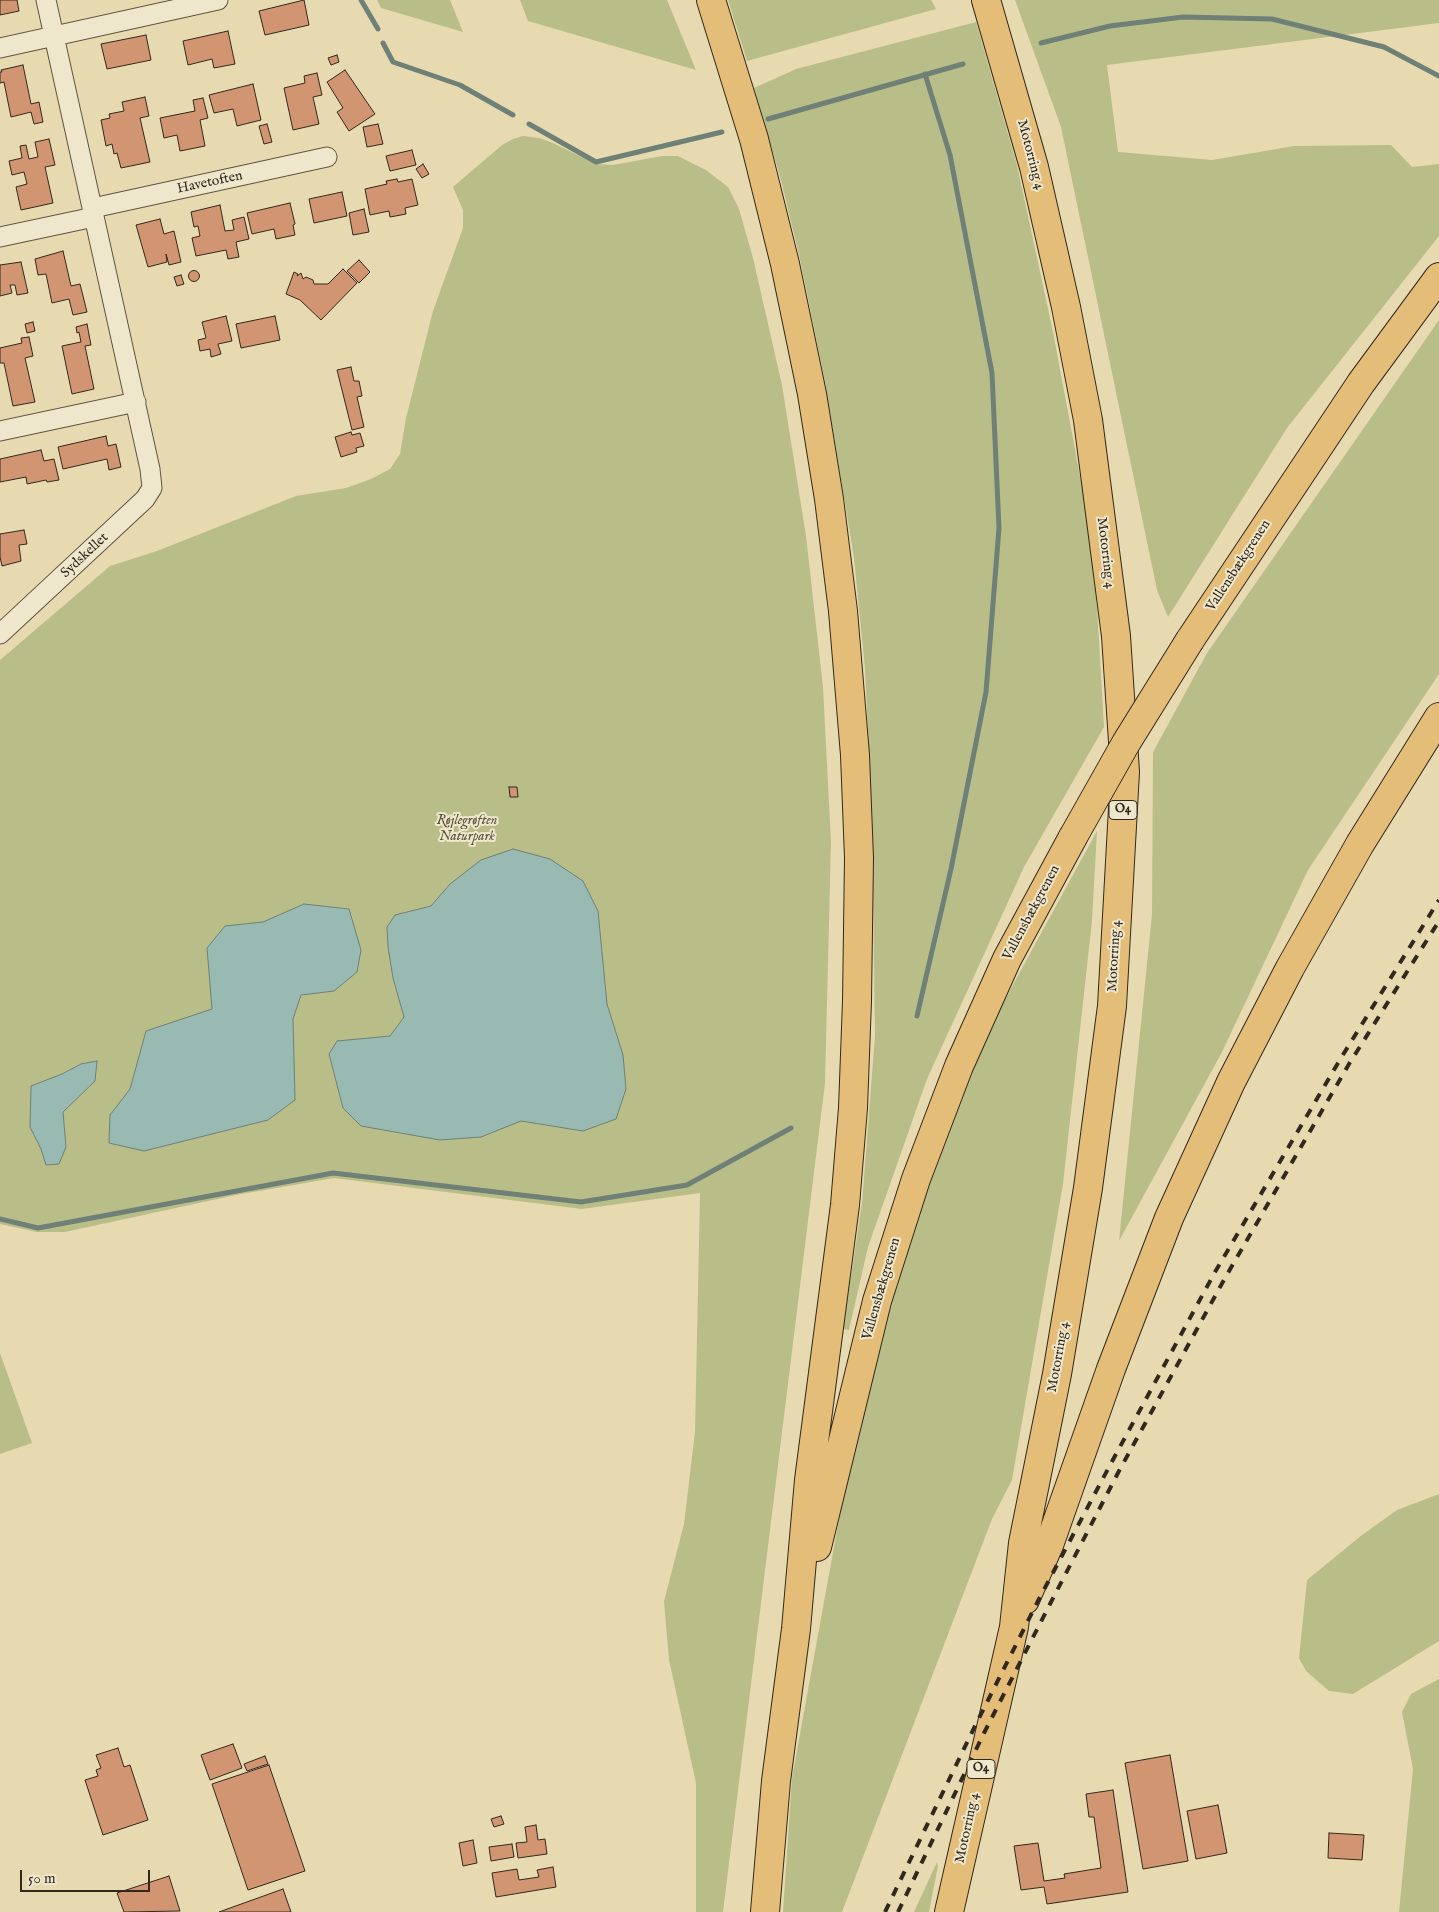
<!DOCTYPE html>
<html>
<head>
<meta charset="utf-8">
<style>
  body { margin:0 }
  #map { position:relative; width:1439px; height:1912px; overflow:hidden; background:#e7dab0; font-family:"IM FELL English",serif }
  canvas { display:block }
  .scale { position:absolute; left:20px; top:1870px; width:130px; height:22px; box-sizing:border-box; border:2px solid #32281e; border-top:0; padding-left:6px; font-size:15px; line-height:18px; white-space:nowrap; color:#32281e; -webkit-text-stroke:4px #efe7cc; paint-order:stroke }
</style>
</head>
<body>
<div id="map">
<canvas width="1439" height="1912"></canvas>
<div class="scale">50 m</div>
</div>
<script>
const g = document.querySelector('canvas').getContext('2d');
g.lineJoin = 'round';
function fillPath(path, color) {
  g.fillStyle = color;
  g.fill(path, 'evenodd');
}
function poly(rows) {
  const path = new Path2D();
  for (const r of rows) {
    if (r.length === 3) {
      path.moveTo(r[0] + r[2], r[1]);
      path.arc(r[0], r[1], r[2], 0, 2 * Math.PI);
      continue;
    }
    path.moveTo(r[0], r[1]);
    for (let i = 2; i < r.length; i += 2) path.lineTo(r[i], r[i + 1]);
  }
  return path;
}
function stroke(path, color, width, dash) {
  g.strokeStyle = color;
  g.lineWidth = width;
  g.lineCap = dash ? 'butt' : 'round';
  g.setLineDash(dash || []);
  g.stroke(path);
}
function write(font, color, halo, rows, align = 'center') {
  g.font = font + ' "IM FELL English",serif';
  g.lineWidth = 4;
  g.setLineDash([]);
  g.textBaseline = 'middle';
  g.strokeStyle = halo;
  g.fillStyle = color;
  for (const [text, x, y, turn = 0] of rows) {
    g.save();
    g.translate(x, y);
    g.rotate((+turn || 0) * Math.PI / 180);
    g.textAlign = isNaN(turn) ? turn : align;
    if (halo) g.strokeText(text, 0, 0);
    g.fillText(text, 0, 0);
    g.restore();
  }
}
const green = poly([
  [377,0,450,0,463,32,381,8],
  [520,0,667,0,696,70,528,21],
  [728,0,931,0,936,9,747,61],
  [1015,0,1439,0,1439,23,1107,65,1118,152,1212,160,1294,146,1391,145,1412,167,1439,164,1439,236,1287,428,1168,617,1157,590,1061,127],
  [976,22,1017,165,1053,332,1086,508,1097,607,1104,727,1024,867,927,1079,868,1247,849,1330,843,1329,862,1203,875,1036,872,814,865,669,854,558,825,382,800,259,781,180,754,88,796,69],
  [523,136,539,138,553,143,596,164,613,165,662,156,678,156,706,170,728,187,739,209,753,258,782,385,806,536,823,687,831,842,825,1083,723,1912,696,1912,696,1783,669,1660,664,1601,684,1524,695,1432,700,1193,582,1209,334,1178,236,1195,65,1232,37,1232,0,1224,0,660,110,566,157,551,296,496,346,488,371,479,390,469,400,454,406,418,433,311,463,228,463,210,453,187,502,145,513,139],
  [1439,320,1439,674,1308,870,1222,1052,1119,1241,1152,914,1153,752,1207,653],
  [1097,831,1092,921,1063,1184,1012,1480,992,1519,842,1912,783,1912,792,1778,865,1376,968,1067],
  [0,1353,32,1443,0,1454],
  [1439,1494,1439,1641,1353,1694,1329,1691,1306,1671,1299,1658,1307,1580,1362,1535,1397,1510],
  [1439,1679,1439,1912,1399,1912,1413,1769,1402,1712,1411,1694],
  [937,1862,938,1866,929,1912,914,1912]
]);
const water = poly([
  [513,849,550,859,583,881,598,911,607,1004,623,1055,626,1089,616,1119,583,1131,521,1121,481,1137,440,1140,361,1126,343,1108,329,1054,337,1041,390,1036,404,1017,393,978,388,947,387,927,395,915,431,906,450,884,481,860,513,849],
  [304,904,349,909,361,950,357,972,334,991,301,995,293,1019,295,1100,268,1120,144,1151,109,1143,110,1115,130,1089,146,1031,212,1009,207,948,225,926,263,922,304,904],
  [97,1061,95,1081,63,1112,66,1147,59,1164,46,1165,41,1149,30,1127,31,1086,62,1074,81,1064,97,1061]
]);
const stream = poly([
  [361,0,378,29],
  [383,43,393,62,460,85,513,115],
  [1041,43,1110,26,1183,17,1272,19,1384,47,1439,76],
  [768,119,963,64],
  [529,124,596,162,722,132],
  [917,1016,951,869,986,692,999,528,992,373,950,155,925,74],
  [0,1219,38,1228,333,1173,581,1202,687,1185,791,1128]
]);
const building = poly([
  [0,0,17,0,19,11,0,15,0,0],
  [304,0,309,25,265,35,259,11,304,0],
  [228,31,235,64,214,68,212,59,188,65,183,41,228,31],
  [146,35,151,60,107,69,101,44,146,35],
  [337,55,339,62,331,65,328,58,337,55],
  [23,65,31,104,39,102,43,122,34,124,31,112,11,117,4,82,0,83,0,72,2,72,1,70,23,65],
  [345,70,375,114,349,131,337,112,343,108,327,82,345,70],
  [317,73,322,95,313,97,319,124,293,130,284,88,305,83,304,76,317,73],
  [253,84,261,120,237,126,233,109,214,113,209,95,253,84],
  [145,97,149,116,140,118,150,162,121,168,117,153,114,154,112,144,106,146,101,120,110,118,109,114,124,111,122,102,145,97],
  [203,98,208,118,200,120,205,146,180,151,177,135,164,138,160,118,195,111,193,100,203,98],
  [267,124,272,142,264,144,259,126,267,124],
  [378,124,383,144,367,147,363,127,378,124],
  [49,139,55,165,45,167,53,203,21,210,16,187,27,184,24,172,12,175,9,161,22,158,20,146,26,145,29,159,38,157,35,142,49,139],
  [412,150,416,165,390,171,386,156,412,150],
  [423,164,429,174,422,178,416,169,423,164],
  [397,179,398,182,412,179,418,205,405,208,406,214,390,217,389,211,370,215,365,189,387,184,386,181,397,179],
  [342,192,347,216,314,223,309,199,342,192],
  [290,203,295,224,293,225,295,235,276,239,274,229,252,234,247,213,290,203],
  [220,205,225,231,234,230,232,220,244,217,249,239,236,242,239,257,228,259,226,250,196,256,192,238,200,236,198,226,194,227,191,212,220,205],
  [364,209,369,232,353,235,349,213,364,209],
  [160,219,164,234,174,231,181,262,169,265,166,254,167,262,148,267,136,225,160,219],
  [63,251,71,286,80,284,87,312,73,315,69,299,52,303,46,274,38,275,35,259,63,251],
  [359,260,370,272,359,283,347,271,359,260],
  [21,262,28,293,17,295,15,285,10,285,12,293,0,296,0,265,21,262],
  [343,269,357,283,321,320,300,300,286,294,294,272,298,274,297,276,301,273,303,279,306,277,313,280,314,284,328,284,343,269],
  [194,276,5.5],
  [181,275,184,284,177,286,174,277,181,275],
  [226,316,232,341,218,344,221,354,211,357,210,349,200,351,198,340,206,338,202,322,226,316],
  [275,316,280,340,241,348,236,324,275,316],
  [33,322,35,331,27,333,25,324,33,322],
  [87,324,91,345,85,346,94,389,72,394,62,346,81,342,79,332,77,333,76,327,87,324],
  [29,337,33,356,25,358,35,402,13,406,4,363,0,363,0,348,22,343,21,338,29,337],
  [351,367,354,381,359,381,362,396,357,397,364,427,352,430,337,370,351,367],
  [351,432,352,435,360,433,364,446,356,448,357,452,341,457,335,437,351,432],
  [106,436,108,446,116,444,121,467,109,470,107,459,63,469,58,447,106,436],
  [41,450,44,461,54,459,59,480,47,482,46,480,27,484,26,477,0,482,0,459,41,450],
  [24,530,27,544,19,545,21,561,2,566,0,557,0,534,24,530],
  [509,787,517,787,518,797,510,797,509,787],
  [233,1744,242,1768,210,1780,201,1755,233,1744],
  [118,1748,124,1767,130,1765,148,1820,103,1835,85,1780,98,1776,96,1770,101,1768,96,1755,118,1748],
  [1170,1755,1188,1861,1143,1869,1125,1763,1170,1755],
  [265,1756,268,1764,247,1771,244,1764,265,1756],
  [269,1765,305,1871,248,1890,212,1784,269,1765],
  [1113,1790,1128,1892,1047,1904,1044,1887,1021,1890,1014,1846,1038,1843,1044,1881,1065,1878,1064,1874,1101,1868,1094,1817,1089,1817,1086,1794,1113,1790],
  [1218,1805,1227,1853,1196,1859,1187,1811,1218,1805],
  [501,1816,504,1824,494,1827,491,1819,501,1816],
  [536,1825,538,1840,545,1839,547,1854,518,1858,516,1843,527,1842,525,1827,536,1825],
  [1329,1833,1364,1835,1362,1860,1328,1858,1329,1833],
  [473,1840,477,1863,463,1866,459,1843,473,1840],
  [512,1844,514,1857,491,1861,489,1847,512,1844],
  [553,1867,556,1887,496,1897,492,1873,517,1869,519,1880,539,1877,537,1870,553,1867],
  [169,1876,180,1911,124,1912,117,1893,169,1876],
  [283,1889,291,1912,219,1912,283,1889]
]);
const street = poly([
  [0,48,218,0],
  [93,208,327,157],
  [0,237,94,217],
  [0,431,136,402],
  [0,634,145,499,152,488,150,469,46,0]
]);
const highway = poly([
  [711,0,754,139,785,264,812,394,829,499,843,611,855,755,859,858,857,1001,853,1108,845,1205,809,1480,796,1629,776,1781,765,1912],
  [1190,640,1361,383,1439,277],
  [817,1547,877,1301,916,1179,959,1066,1007,959,1073,837],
  [1025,1600,1049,1545,1111,1369,1169,1218,1231,1082,1290,968,1360,844,1439,717],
  [949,1912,1014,1627,1023,1543,1057,1374,1088,1188,1112,1006,1125,772,1116,636,1088,420,1066,307,1034,167,986,0]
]);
const rail = poly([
  [885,1912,974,1728,1039,1599,1109,1467,1215,1272,1341,1058,1439,900],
  [898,1912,984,1733,1050,1604,1119,1471,1225,1278,1349,1064,1439,921]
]);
const highwayBridge = poly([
  [1073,837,1126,743,1190,640]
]);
const shields = [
  [1123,810,28],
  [981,1769,28]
];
const shieldNames = [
  ["O4",1123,810],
  ["O4",981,1769]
];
const streetNames = [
  ["Motorring 4",1030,155,75],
  ["Havetoften",210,183,-12],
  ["Motorring 4",1105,553,83],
  ["Sydskellet",85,556,-43],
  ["Vallensbækgrenen",1239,566,-57],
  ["Vallensbækgrenen",1032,913,-62],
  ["Motorring 4",1115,956,-87],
  ["Vallensbækgrenen",882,1289,-74],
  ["Motorring 4",1059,1357,-80],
  ["Motorring 4",968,1828,-78]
];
const parkNames = [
  ["Røjlegrøften",467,821],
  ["Naturpark",467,837]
];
fillPath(green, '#b9be88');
fillPath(water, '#98bab2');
stroke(water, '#6f8077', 1);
stroke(stream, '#6f8077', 5);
fillPath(building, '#d19571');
stroke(building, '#32281e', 1);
stroke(street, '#5f5442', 21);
stroke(highway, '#32281e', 30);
stroke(street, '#efe7cc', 19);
stroke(highway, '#e4bd78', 28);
stroke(rail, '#32281e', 4, [9, 9]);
stroke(highwayBridge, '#32281e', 30, []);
stroke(highwayBridge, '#e4bd78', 28);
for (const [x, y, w] of shields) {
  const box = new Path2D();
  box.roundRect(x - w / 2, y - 9.5, w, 19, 4);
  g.fillStyle = '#efe7cc';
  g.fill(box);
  stroke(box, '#32281e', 1);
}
write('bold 12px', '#32281e', null, shieldNames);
write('14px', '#32281e', '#efe7cc', streetNames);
write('italic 14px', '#544e38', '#efe7cc', parkNames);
</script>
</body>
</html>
